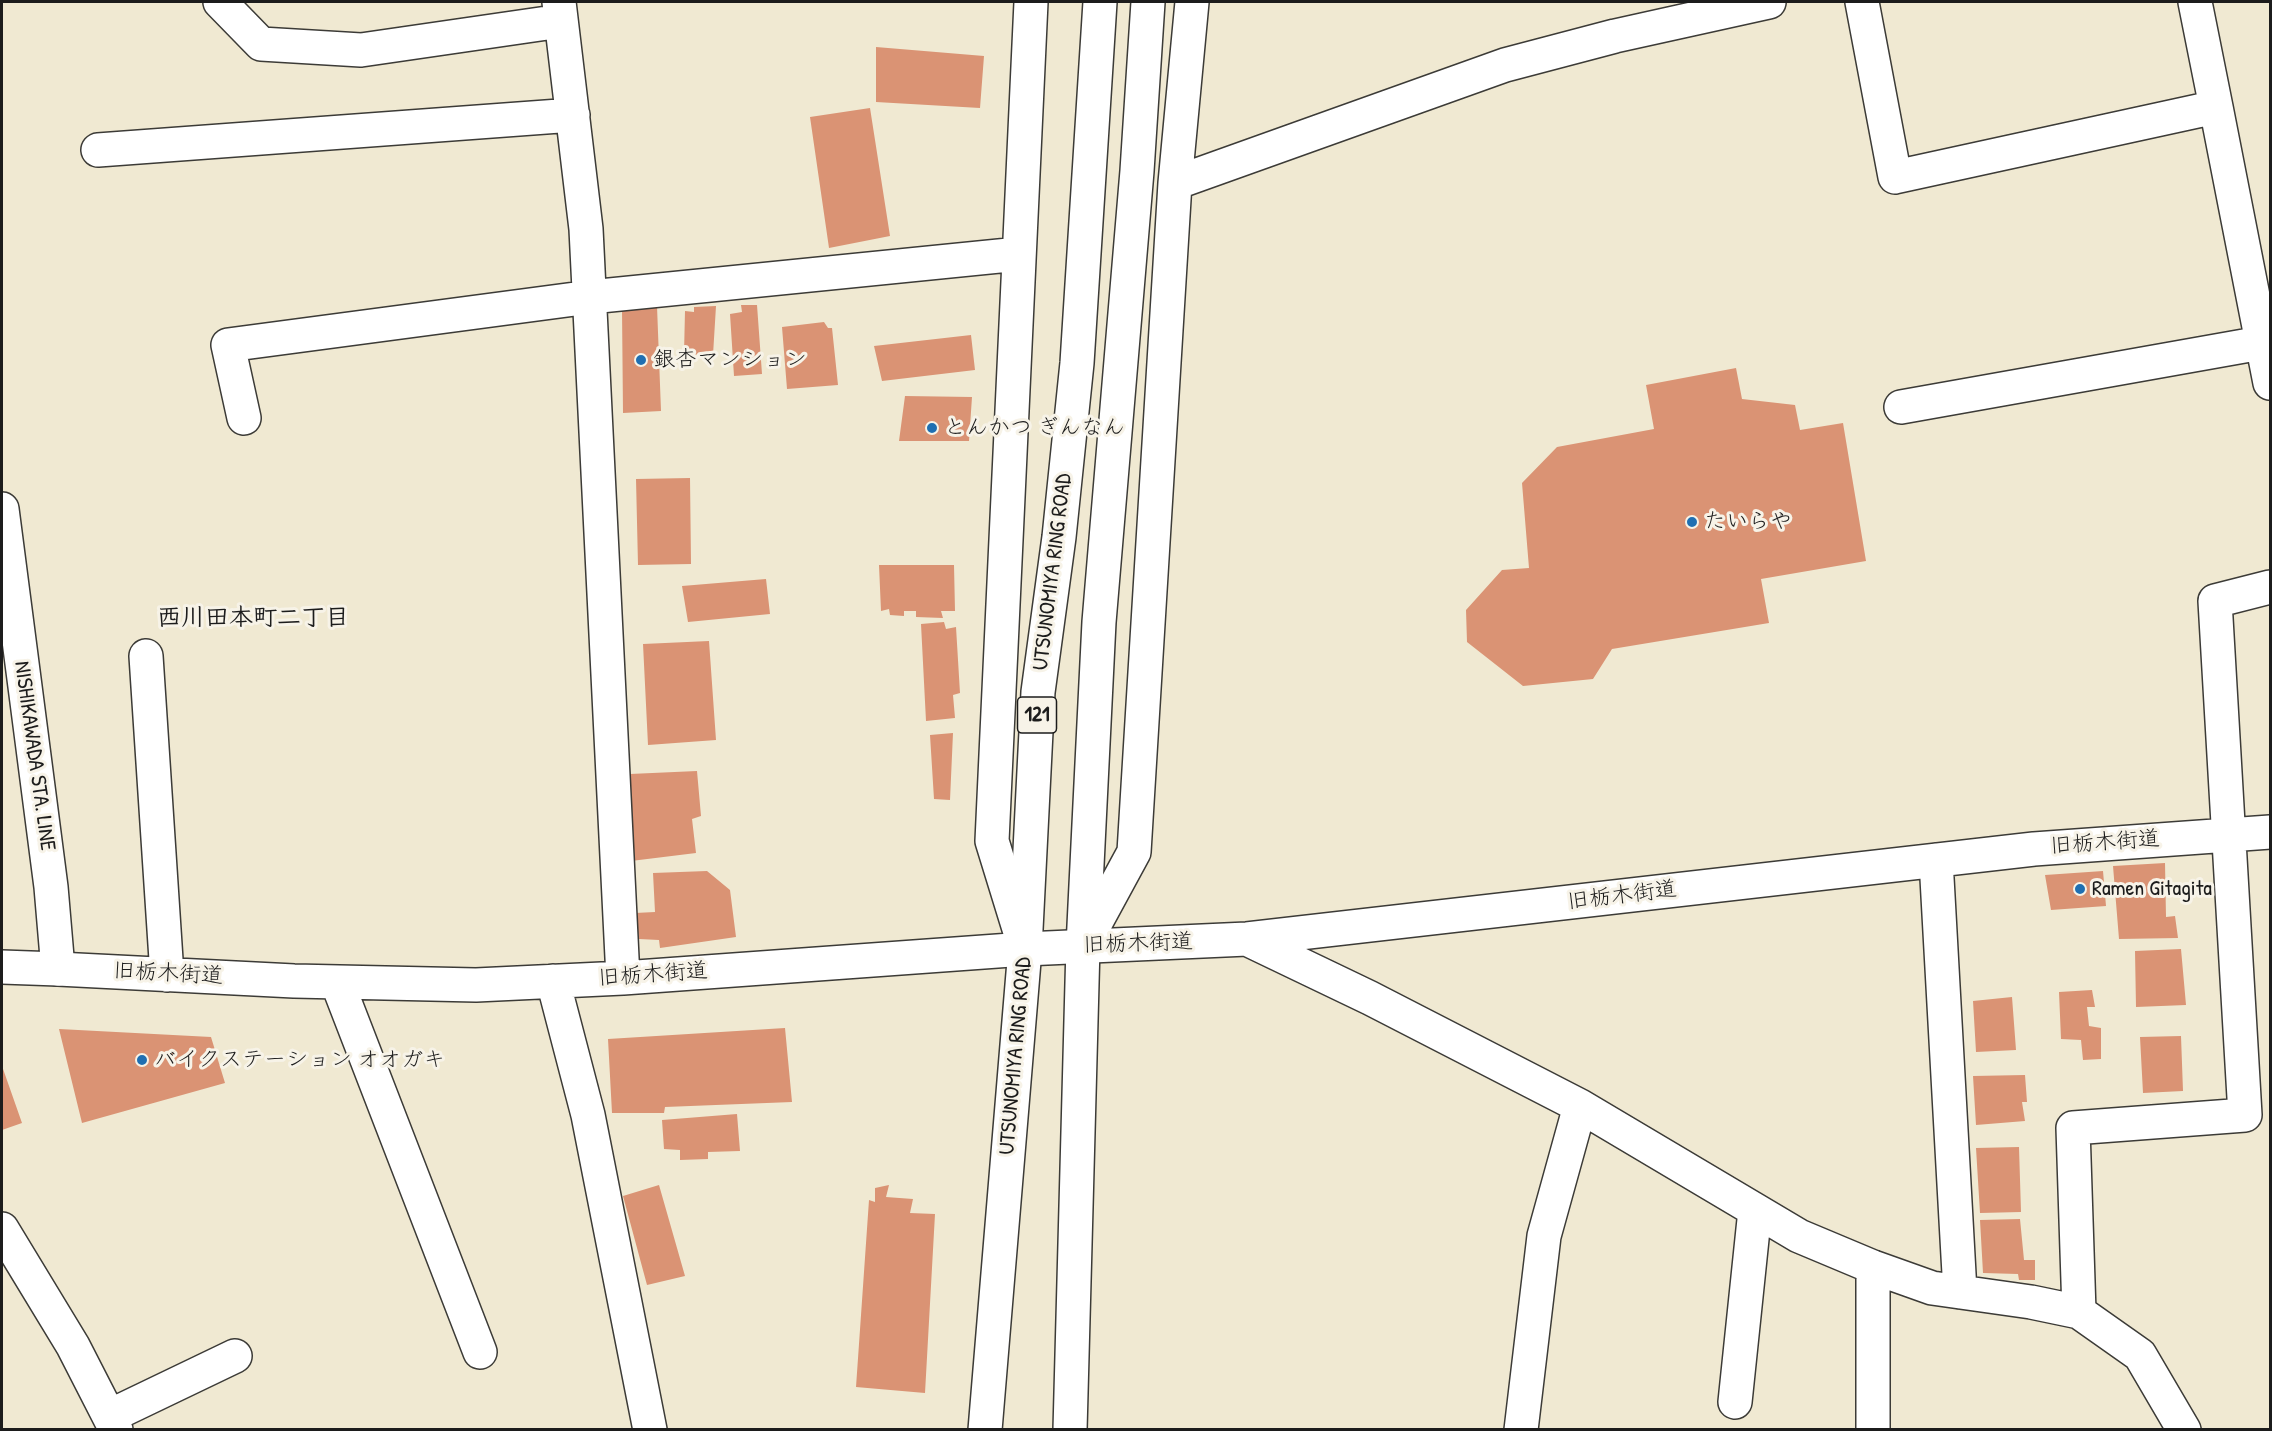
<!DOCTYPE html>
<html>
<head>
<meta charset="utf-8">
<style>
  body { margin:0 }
  #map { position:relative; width:2272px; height:1431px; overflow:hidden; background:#f0e9d2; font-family:"Patrick Hand",sans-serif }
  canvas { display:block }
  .frame { position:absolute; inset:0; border:3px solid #1c1c1c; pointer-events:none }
</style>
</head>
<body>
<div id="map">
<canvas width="2272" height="1431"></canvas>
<div class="frame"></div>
</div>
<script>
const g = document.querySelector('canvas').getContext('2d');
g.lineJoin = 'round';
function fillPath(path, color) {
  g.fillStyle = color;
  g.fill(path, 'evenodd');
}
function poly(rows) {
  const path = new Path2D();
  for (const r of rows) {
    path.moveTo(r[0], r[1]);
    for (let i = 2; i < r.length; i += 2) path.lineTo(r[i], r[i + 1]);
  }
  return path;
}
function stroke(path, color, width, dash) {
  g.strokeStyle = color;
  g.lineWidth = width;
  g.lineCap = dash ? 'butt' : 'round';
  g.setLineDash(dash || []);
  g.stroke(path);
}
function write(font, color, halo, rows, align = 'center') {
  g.font = font + ' "Patrick Hand","Klee One",sans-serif';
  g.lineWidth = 6;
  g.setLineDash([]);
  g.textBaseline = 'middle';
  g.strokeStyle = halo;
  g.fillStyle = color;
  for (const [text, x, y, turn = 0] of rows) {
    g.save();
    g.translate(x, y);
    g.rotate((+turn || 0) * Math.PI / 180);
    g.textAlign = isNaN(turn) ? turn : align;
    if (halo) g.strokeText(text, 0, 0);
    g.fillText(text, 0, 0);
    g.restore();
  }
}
const building = poly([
  [876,47,984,56,980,108,876,102],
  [870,108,890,236,829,248,810,117],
  [741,305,757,305,762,374,734,376,730,314,742,312],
  [657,306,661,411,623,413,622,309],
  [716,306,713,355,684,354,685,311,694,312,694,307],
  [824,322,828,328,832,328,838,385,787,389,782,327],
  [971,335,975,370,882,381,874,346],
  [1736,368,1742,399,1795,405,1800,430,1843,423,1866,561,1761,579,1769,623,1612,649,1593,679,1523,686,1467,642,1466,610,1502,570,1529,568,1522,483,1557,447,1654,429,1646,385],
  [905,396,972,397,969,441,899,441],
  [690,478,691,564,638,565,636,479],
  [879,565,954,565,955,611,941,611,943,618,916,617,916,611,904,611,904,616,890,615,889,609,881,611],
  [766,579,770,614,688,622,682,586],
  [944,622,946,629,956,627,960,693,953,695,955,718,926,721,921,624],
  [709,641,716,740,648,745,643,644],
  [953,733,950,800,934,799,930,735],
  [697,771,701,816,692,819,696,853,631,861,630,774],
  [2165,863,2166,917,2175,916,2178,938,2119,939,2113,866],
  [707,871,730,890,736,937,660,948,659,940,639,939,635,913,655,912,653,873],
  [2103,871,2106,906,2051,910,2045,875],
  [2181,949,2186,1005,2136,1007,2135,951],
  [2092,990,2095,1007,2087,1007,2089,1026,2101,1028,2101,1059,2083,1060,2081,1040,2061,1039,2059,992],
  [2012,997,2016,1050,1976,1052,1973,1001],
  [785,1028,792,1102,665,1107,664,1113,612,1113,608,1039],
  [59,1029,211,1037,225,1083,82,1123],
  [2181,1036,2183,1091,2143,1093,2140,1037],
  [2,1066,22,1123,2,1130],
  [2025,1075,2027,1102,2022,1102,2025,1121,1976,1125,1973,1076],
  [737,1114,740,1151,708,1152,708,1159,680,1160,680,1150,664,1149,662,1120],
  [2019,1147,2021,1212,1980,1213,1976,1148],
  [659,1185,685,1276,647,1285,623,1196],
  [889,1185,886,1197,913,1199,910,1213,935,1214,925,1393,856,1387,869,1200,875,1202,875,1188],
  [2020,1219,2024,1260,2035,1260,2035,1280,2019,1280,2018,1274,1983,1273,1980,1220]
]);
const minor = poly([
  [220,2,261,44,361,50,561,21],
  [559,2,586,229,623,978],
  [1862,2,1895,177,2216,107,2270,383],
  [2195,2,2216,107],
  [98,150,573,115],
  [1175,183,1505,65,1615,36,1769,2],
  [1901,407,2261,343],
  [244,418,228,345,590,297,1019,254],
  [146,656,167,975],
  [1936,860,1960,1292],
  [1247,939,1370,998,1580,1106,1799,1236,1873,1267,1932,1288,2031,1302,2079,1312,2140,1355,2184,1430],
  [1024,945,992,841,1031,2],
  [1083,946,1134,852,1175,183,1192,2],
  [58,969,294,981,476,985,623,978,1025,949,1247,939,2034,849,2270,832],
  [553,981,588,1115,650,1430],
  [337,982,480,1352],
  [2,1229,73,1346,116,1430],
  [1873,1267,1873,1430],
  [2079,1312,2073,1128,2245,1115,2215,601,2270,587],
  [1735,1402,1755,1210],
  [110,1416,235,1356],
  [1521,1430,1544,1236,1580,1106]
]);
const major = poly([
  [2,509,51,887,58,969,2,967]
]);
const highway = poly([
  [985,1430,1025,949,1038,692,1059,537,1077,363,1100,2],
  [1070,1430,1083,946,1099,622,1137,171,1148,2]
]);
const markers = [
  [641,360,6,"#1f6fb2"],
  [932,428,6,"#1f6fb2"],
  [1692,522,6,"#1f6fb2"],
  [2080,889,6,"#1f6fb2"],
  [142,1060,6,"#1f6fb2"]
];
const shields = [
  [1037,715,39]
];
const shieldNames = [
  ["121",1037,715]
];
const poiNames = [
  ["銀杏マンション",653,360],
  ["とんかつ ぎんなん",944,428],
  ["たいらや",1704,522],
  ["Ramen Gitagita",2092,889],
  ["バイクステーション オオガキ",154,1060]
];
const streetNames = [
  ["UTSUNOMIYA RING ROAD",1053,572,-83],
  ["NISHIKAWADA STA. LINE",34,756,82],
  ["旧栃木街道",2105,843,-4],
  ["旧栃木街道",1622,896,-7],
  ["旧栃木街道",1138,944,-2],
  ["旧栃木街道",168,974,3],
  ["旧栃木街道",653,975,-4],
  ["UTSUNOMIYA RING ROAD",1016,1056,-85]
];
const neighbourhoodNames = [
  ["西川田本町二丁目",253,619]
];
fillPath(building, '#da9374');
stroke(minor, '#3c3b37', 36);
stroke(major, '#3c3b37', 36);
stroke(highway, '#3c3b37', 36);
stroke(minor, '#fff', 33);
stroke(major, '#fff', 33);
stroke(highway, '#fff', 33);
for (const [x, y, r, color] of markers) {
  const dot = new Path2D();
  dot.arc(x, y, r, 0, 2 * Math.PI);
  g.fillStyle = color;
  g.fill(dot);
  stroke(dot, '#f7f3e8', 2);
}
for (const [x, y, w] of shields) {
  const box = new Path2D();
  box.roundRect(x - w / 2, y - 18, w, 36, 4.5);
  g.fillStyle = '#f7f3e8';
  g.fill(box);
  stroke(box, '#1c1c1c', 1.5);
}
write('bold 21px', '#1c1c1c', null, shieldNames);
write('22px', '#1c1c1c', '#f7f3e8', poiNames, 'left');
write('22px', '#1c1c1c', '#f7f3e8', streetNames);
write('bold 24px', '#1c1c1c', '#f7f3e8', neighbourhoodNames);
</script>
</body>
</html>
